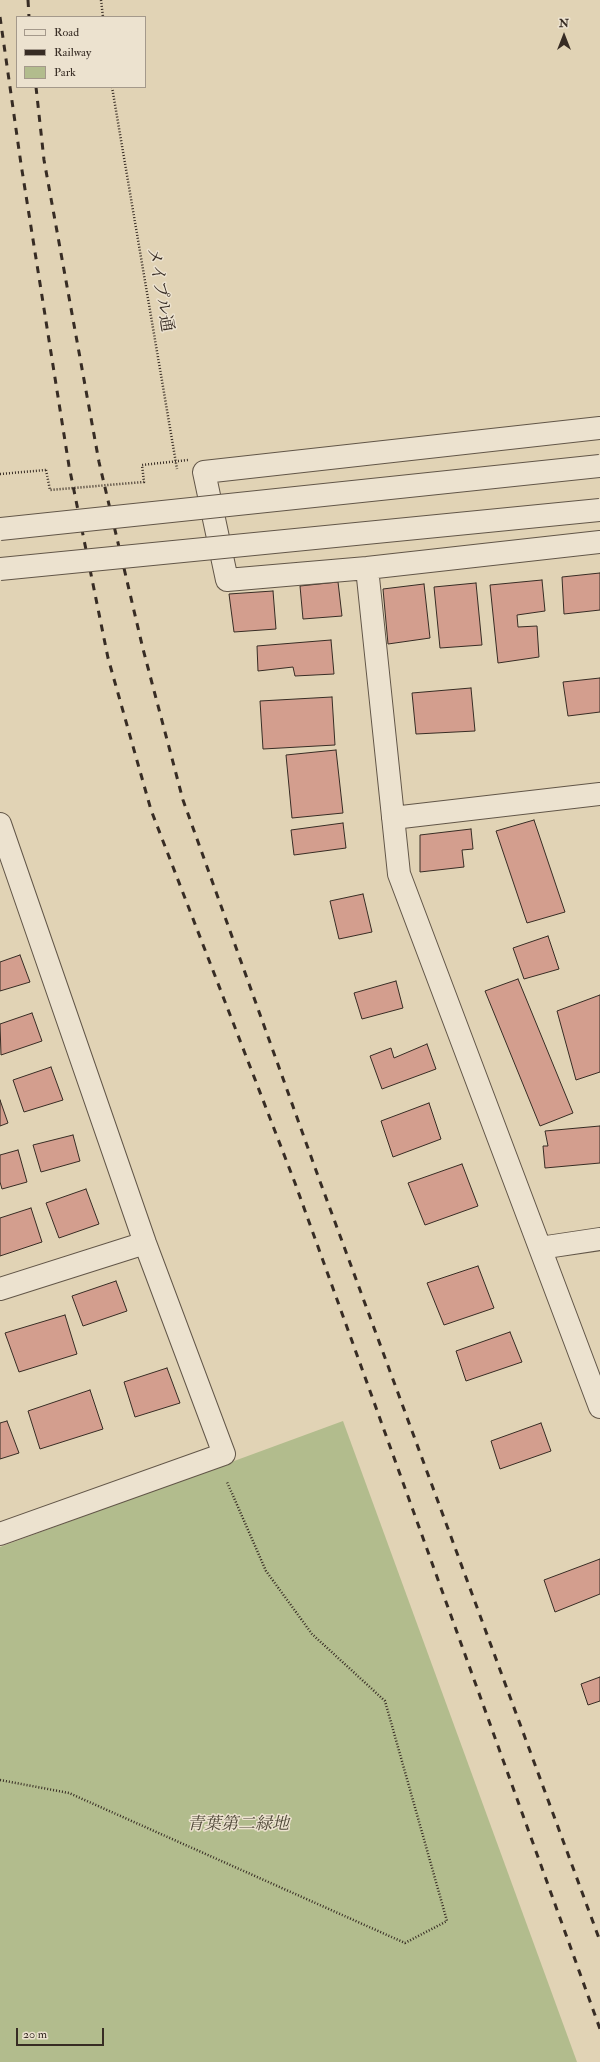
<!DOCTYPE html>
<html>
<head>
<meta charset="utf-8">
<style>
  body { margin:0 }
  #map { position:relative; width:600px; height:2062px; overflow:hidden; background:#e1d3b5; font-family:"IM FELL Double Pica",serif }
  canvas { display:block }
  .legend { position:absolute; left:16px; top:16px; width:130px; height:72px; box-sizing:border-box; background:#ece2cf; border:1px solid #a4998b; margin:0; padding:5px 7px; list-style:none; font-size:12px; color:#372c24 }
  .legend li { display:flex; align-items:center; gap:8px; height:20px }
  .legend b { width:20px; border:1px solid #a4998b }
  .north { position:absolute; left:544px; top:16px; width:40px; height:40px; -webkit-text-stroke:3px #ece2cf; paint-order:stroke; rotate:0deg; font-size:11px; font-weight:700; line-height:16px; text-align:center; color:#372c24 }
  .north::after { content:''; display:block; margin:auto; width:14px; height:18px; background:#372c24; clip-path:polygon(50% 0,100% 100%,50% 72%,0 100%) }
  .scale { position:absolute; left:16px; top:2028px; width:88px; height:18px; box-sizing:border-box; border:2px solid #372c24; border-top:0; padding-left:5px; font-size:12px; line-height:14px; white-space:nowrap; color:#372c24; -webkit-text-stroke:3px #ece2cf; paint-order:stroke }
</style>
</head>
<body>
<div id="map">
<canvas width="600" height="2062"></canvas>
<ul class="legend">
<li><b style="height:5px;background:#ece2cf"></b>Road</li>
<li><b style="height:5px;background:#372c24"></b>Railway</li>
<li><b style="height:11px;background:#b2bc8d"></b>Park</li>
</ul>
<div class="north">N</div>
<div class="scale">20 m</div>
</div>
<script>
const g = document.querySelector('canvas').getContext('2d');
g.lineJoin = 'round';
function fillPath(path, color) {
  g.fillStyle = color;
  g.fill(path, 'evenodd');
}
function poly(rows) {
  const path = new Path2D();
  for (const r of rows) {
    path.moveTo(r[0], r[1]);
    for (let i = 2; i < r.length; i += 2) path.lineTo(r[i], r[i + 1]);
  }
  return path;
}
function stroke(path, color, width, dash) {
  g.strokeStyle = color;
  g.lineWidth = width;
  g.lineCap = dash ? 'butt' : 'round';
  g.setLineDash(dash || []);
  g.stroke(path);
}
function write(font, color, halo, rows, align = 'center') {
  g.font = font + ' "IM FELL Double Pica","Noto Serif JP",serif';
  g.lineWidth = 3;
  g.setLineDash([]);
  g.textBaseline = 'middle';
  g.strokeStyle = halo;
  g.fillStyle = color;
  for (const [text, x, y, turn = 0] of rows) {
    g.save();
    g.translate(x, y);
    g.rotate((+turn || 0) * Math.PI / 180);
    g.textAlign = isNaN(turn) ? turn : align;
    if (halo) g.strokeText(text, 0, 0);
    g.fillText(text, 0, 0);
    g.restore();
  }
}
const green = poly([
  [343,1421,577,2062,0,2062,0,1547]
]);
const building = poly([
  [600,573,600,610,564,614,562,577,600,573],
  [542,580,545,611,517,615,518,627,537,626,539,657,498,663,490,585,542,580],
  [338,582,342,616,303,619,300,586,338,582],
  [476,583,482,645,440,648,434,587,476,583],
  [424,584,430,638,388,644,383,589,424,584],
  [273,591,276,629,234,632,229,594,273,591],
  [331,640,334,674,295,676,293,667,258,671,257,646,331,640],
  [600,678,600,712,568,716,563,682,600,678],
  [471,688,475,731,416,734,412,693,471,688],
  [332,697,335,745,263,749,260,701,332,697],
  [336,750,343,813,292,818,286,755,336,750],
  [534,820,565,912,527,923,496,831,534,820],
  [343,823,346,848,294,855,291,830,343,823],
  [471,829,473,849,462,850,464,867,420,872,420,835,471,829],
  [363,894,372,932,339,939,330,901,363,894],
  [548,936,559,969,524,979,513,948,548,936],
  [20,955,30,982,0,991,0,962,20,955],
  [518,979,573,1113,540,1126,485,991,518,979],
  [396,981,403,1008,362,1019,354,993,396,981],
  [600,995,600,1072,576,1080,557,1011,600,995],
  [32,1013,42,1041,1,1055,0,1024,32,1013],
  [427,1044,436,1069,382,1089,370,1056,391,1048,394,1058,427,1044],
  [51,1067,63,1100,24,1112,13,1080,51,1067],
  [0,1100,8,1123,0,1126,0,1100],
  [429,1103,441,1139,393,1157,381,1121,429,1103],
  [600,1126,600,1163,545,1168,543,1146,548,1146,545,1131,600,1126],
  [73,1135,80,1161,41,1172,33,1145,73,1135],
  [18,1150,27,1182,2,1189,0,1182,0,1155,18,1150],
  [462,1164,478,1206,425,1225,408,1183,462,1164],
  [86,1189,99,1224,59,1238,46,1203,86,1189],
  [31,1208,42,1242,0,1256,0,1218,31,1208],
  [478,1266,494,1308,444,1325,427,1283,478,1266],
  [116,1281,127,1311,83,1326,72,1296,116,1281],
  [65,1315,77,1354,19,1372,5,1333,65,1315],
  [510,1332,522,1362,466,1381,456,1351,510,1332],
  [167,1368,180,1403,135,1417,124,1382,167,1368],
  [90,1390,103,1429,40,1449,28,1411,90,1390],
  [7,1421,19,1453,0,1459,0,1423,7,1421],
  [541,1423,551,1451,500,1469,491,1441,541,1423],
  [600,1559,600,1594,555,1612,544,1580,600,1559],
  [600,1677,600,1701,588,1705,581,1684,600,1677]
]);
const path = poly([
  [101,0,103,17],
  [112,87,177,469],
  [0,474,46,470],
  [0,1780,69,1793,405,1943,447,1921,385,1701,312,1634,266,1571,227,1482]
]);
const minor = poly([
  [600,428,204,472,227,580,367,568,600,542],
  [367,568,399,874,600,1407],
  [393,818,600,794],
  [0,824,145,1243,224,1454,0,1534],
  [540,1248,600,1239],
  [0,1289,145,1243]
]);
const rail = poly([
  [28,0,29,17],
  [0,17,21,164,69,466,108,658,151,810,295,1183,600,2029],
  [36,87,44,160,99,462,143,649,183,800,318,1176,600,1941]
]);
const pathBridge = poly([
  [46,470,50,490,144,482,142,465,188,460]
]);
const tertiaryBridge = poly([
  [0,529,600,466],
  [0,569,600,510]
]);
const streetNames = [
  ["メイプル通",159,290,80]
];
const parkNames = [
  ["青葉第二緑地",238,1825]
];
fillPath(green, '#b2bc8d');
fillPath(building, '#d39e8e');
stroke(building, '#372c24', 1);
stroke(minor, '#625648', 24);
stroke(path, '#372c24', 2.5, [1, 2]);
stroke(minor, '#ece2cf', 22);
stroke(rail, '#372c24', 3, [7, 7]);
stroke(tertiaryBridge, '#625648', 24, []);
stroke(pathBridge, '#372c24', 2.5, [1, 2]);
stroke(tertiaryBridge, '#ece2cf', 22);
write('17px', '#372c24', '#ece2cf', streetNames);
write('italic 17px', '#504939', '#ece2cf', parkNames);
</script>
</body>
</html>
